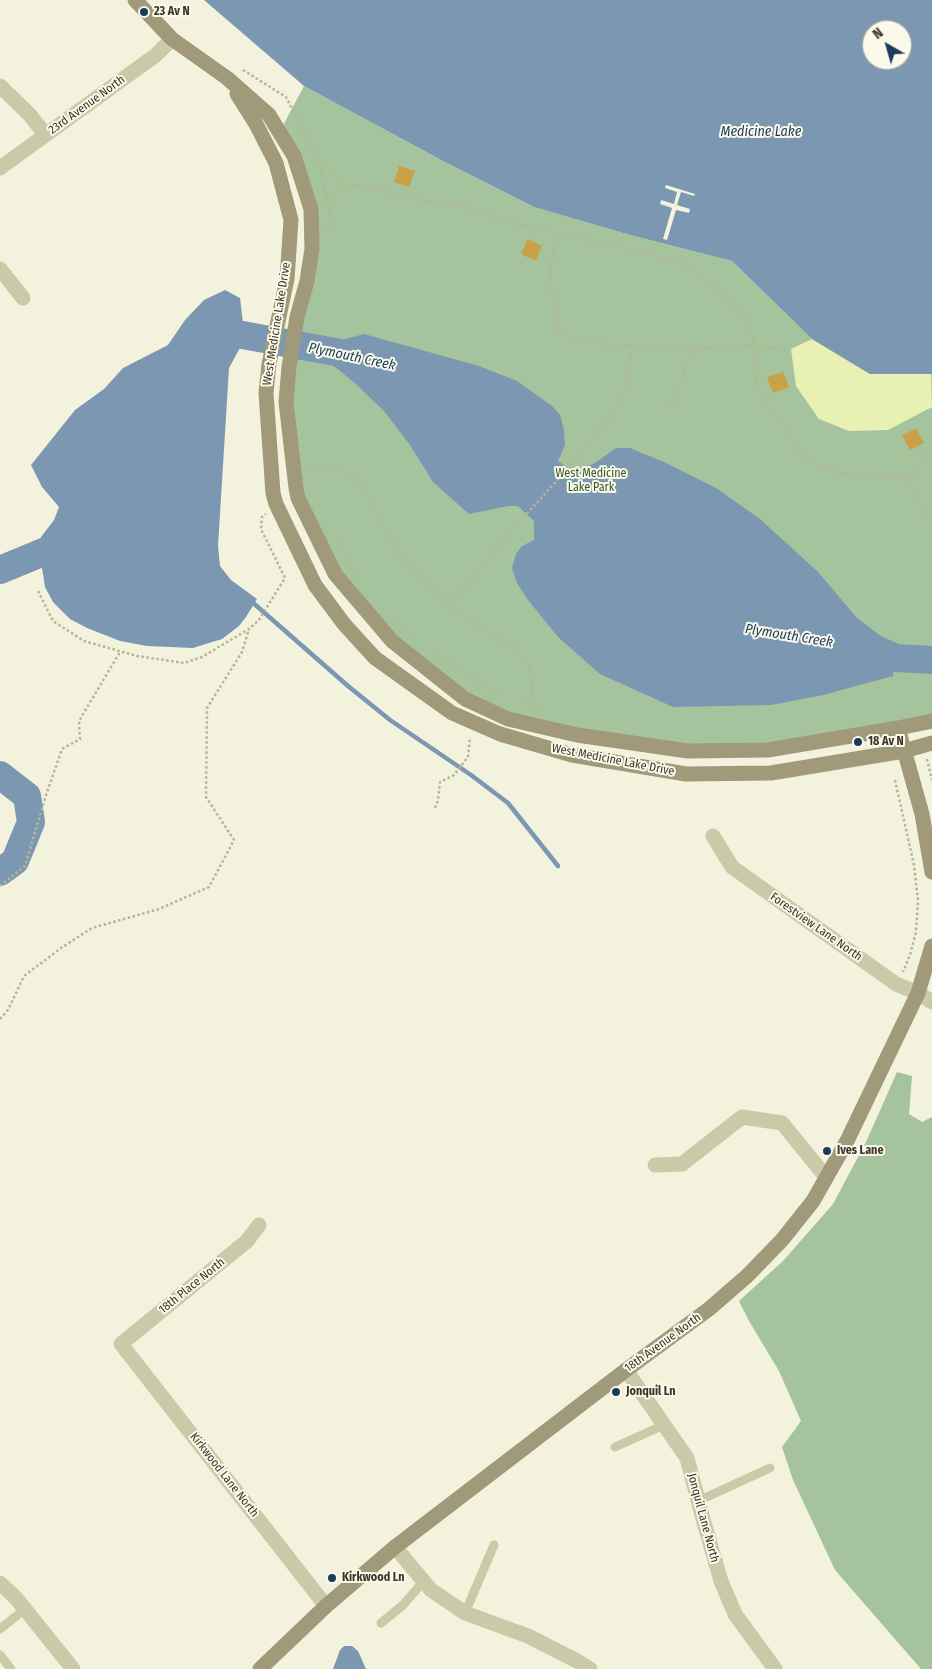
<!DOCTYPE html>
<html>
<head>
<meta charset="utf-8">
<style>
  body { margin:0 }
  #map { position:relative; width:932px; height:1669px; overflow:hidden; background:#f3f3dd; font-family:"Fira Sans Condensed",sans-serif }
  canvas { display:block }
  .north { position:absolute; left:862px; top:20px; width:50px; height:50px; box-sizing:border-box; background:#fbfaea; border:1px solid #adab9d; border-radius:50%; rotate:322deg; font-size:14px; font-weight:700; line-height:20px; text-align:center; color:#393529 }
  .north::after { content:''; display:block; margin:auto; width:18px; height:22px; background:#1c3b5c; clip-path:polygon(50% 0,100% 100%,50% 72%,0 100%) }
</style>
</head>
<body>
<div id="map">
<canvas width="932" height="1669"></canvas>
<div class="north">N</div>
</div>
<script>
const g = document.querySelector('canvas').getContext('2d');
g.lineJoin = 'round';
function fillPath(path, color) {
  g.fillStyle = color;
  g.fill(path, 'evenodd');
}
function poly(rows) {
  const path = new Path2D();
  for (const r of rows) {
    path.moveTo(r[0], r[1]);
    for (let i = 2; i < r.length; i += 2) path.lineTo(r[i], r[i + 1]);
  }
  return path;
}
function stroke(path, color, width, dash) {
  g.strokeStyle = color;
  g.lineWidth = width;
  g.lineCap = dash ? 'butt' : 'round';
  g.setLineDash(dash || []);
  g.stroke(path);
}
function write(font, color, halo, rows, align = 'center') {
  g.font = font + ' "Fira Sans Condensed",sans-serif';
  g.lineWidth = 4;
  g.setLineDash([]);
  g.textBaseline = 'middle';
  g.strokeStyle = halo;
  g.fillStyle = color;
  for (const [text, x, y, turn = 0] of rows) {
    g.save();
    g.translate(x, y);
    g.rotate((+turn || 0) * Math.PI / 180);
    g.textAlign = isNaN(turn) ? turn : align;
    if (halo) g.strokeText(text, 0, 0);
    g.fillText(text, 0, 0);
    g.restore();
  }
}
const green = poly([
  [304,86,443,161,534,207,630,235,732,261,812,339,932,374,932,721,848,736,688,751,508,719,392,641,335,574,298,498,286,402,311,209,280,131],
  [897,1072,912,1076,909,1114,922,1122,932,1117,932,1669,921,1669,835,1570,793,1480,782,1447,801,1421,779,1371,749,1321,739,1301,783,1261,833,1204,866,1142]
]);
const sand = poly([
  [812,339,870,374,931,374,932,407,888,430,849,431,819,419,796,386,791,349]
]);
const water = poly([
  [204,0,932,0,932,374,870,374,812,339,732,261,630,235,534,207,443,161,304,86],
  [872,30,902,30,902,60,872,60],
  [225,290,240,298,243,323,241,346,229,368,218,546,220,566,231,580,257,599,246,617,239,626,222,639,193,648,147,646,120,641,87,628,70,619,53,602,45,587,42,568,41,537,54,520,59,507,42,487,31,465,75,410,104,389,123,368,168,345,185,320,204,300],
  [364,334,479,366,517,381,552,406,560,415,564,430,565,445,558,461,573,472,595,463,616,448,630,448,664,462,716,488,760,519,818,572,857,618,894,646,893,676,823,695,771,705,673,707,600,674,558,637,528,600,517,583,512,568,516,554,522,546,534,540,534,521,518,506,508,506,469,514,433,482,410,445,384,411,356,384,329,362,331,343],
  [344,1646,352,1646,358,1651,366,1669,333,1669,340,1650]
]);
const pier = poly([
  [666,185,695,194,694,196,681,192,677,205,690,209,689,213,676,210,667,240,663,239,672,208,660,204,661,200,674,204,677,192,665,188]
]);
const stream = poly([
  [251,601,348,686,390,720,471,775,508,803,558,866]
]);
const river = poly([
  [210,338,215,330,368,358],
  [0,570,75,539],
  [859,646,870,647,896,658,932,660],
  [0,775,27,796,31,822,15,861,0,872]
]);
const building = poly([
  [399,166,415,171,409,187,394,182],
  [528,239,542,246,536,261,521,254],
  [783,372,789,387,773,393,767,377],
  [916,428,924,443,910,450,902,436]
]);
const path = poly([
  [243,70,286,97,317,157,328,202],
  [317,157,345,184,378,189,419,200,463,206,516,224,631,250,689,265,721,293,745,318,755,346,755,380,765,403,784,424,799,450,815,465,843,474,883,475,908,481,932,526],
  [327,231,329,223,328,202,345,184],
  [555,233,549,288,557,301,559,315,556,329,571,337,592,343,633,346,693,348,755,346,785,349],
  [671,408,693,348],
  [307,468,321,466,337,469,351,476,363,489,373,506,400,556,449,605,491,635,515,648,527,662,532,678,533,689,531,705],
  [908,481,932,447],
  [338,542,356,574],
  [38,591,53,621,84,641,137,656,184,663,202,657,249,629,259,620,285,578,261,529,262,517,266,514],
  [449,605,514,528,571,465,608,418,624,393,633,346],
  [395,620,415,638],
  [431,651,463,673,502,695],
  [521,701,545,711],
  [927,759,932,780],
  [895,780,914,865,918,901,916,932,910,955,903,972],
  [435,808,438,800,440,782,454,775,468,757,470,737],
  [0,886,25,866,46,795,62,749,80,739,79,721,120,652],
  [0,1019,8,1010,24,976,61,948,92,928,159,909,209,887,234,840,206,797,207,708,242,652,249,629]
]);
const lane = poly([
  [615,1447,664,1425],
  [698,1501,770,1468],
  [465,1613,494,1545],
  [381,1623,403,1605,423,1582],
  [0,1629,25,1609],
  [0,1655,11,1669]
]);
const street = poly([
  [0,86,29,114,45,134],
  [0,168,156,55,172,39],
  [0,269,23,298],
  [713,836,732,867,896,984,918,993,932,1002],
  [655,1165,682,1164,742,1117,782,1123,826,1177],
  [259,1225,247,1241,121,1344,326,1606],
  [626,1370,687,1458,703,1519,721,1581,735,1614,775,1669],
  [395,1547,431,1590,465,1613,528,1636,579,1662,590,1669],
  [0,1583,16,1598,73,1669]
]);
const secondary = poly([
  [135,0,172,39,227,78,269,115,294,156,311,209,312,249,307,281,297,317,289,367,286,402,296,488,298,498,335,574,392,641,465,699,508,719,577,735,688,751,768,750,898,728,932,721],
  [237,94,256,124,276,163,291,220,287,279,269,364,266,393,273,493,276,504,315,585,344,624,375,658,452,713,500,734,572,755,686,774,771,773,904,751,932,743],
  [898,728,922,814,932,872],
  [260,1669,326,1606,395,1547,626,1370,709,1309,747,1276,782,1240,813,1201,847,1141,918,993,932,946]
]);
const markers = [
  [144,12,5,"#1c3b5c"],
  [858,742,5,"#1c3b5c"],
  [827,1151,5,"#1c3b5c"],
  [616,1392,5,"#1c3b5c"],
  [332,1578,5,"#1c3b5c"]
];
const poiNames = [
  ["23 Av N",154,12],
  ["18 Av N",868,742],
  ["Ives Lane",837,1151],
  ["Jonquil Ln",626,1392],
  ["Kirkwood Ln",342,1578]
];
const streetNames = [
  ["23rd Avenue North",87,105,-36],
  ["West Medicine Lake Drive",277,324,-81],
  ["West Medicine Lake Drive",613,760,11],
  ["Forestview Lane North",816,927,35],
  ["18th Place North",192,1286,-39],
  ["18th Avenue North",663,1343,-36],
  ["Kirkwood Lane North",224,1475,52],
  ["Jonquil Lane North",703,1518,75]
];
const parkNames = [
  ["West Medicine",591,474],
  ["Lake Park",591,488]
];
const waterNames = [
  ["Medicine Lake",761,132],
  ["Plymouth Creek",352,357,12],
  ["Plymouth Creek",789,636,9]
];
fillPath(green, '#a5c39c');
fillPath(sand, '#e9f0b3');
fillPath(water, '#7b97b2');
fillPath(pier, '#f3f3dd');
stroke(stream, '#7b97b2', 4.5);
stroke(river, '#7b97b2', 28);
fillPath(building, '#caa144');
stroke(path, '#b8b493', 2.5, [2.5, 2.5]);
stroke(lane, '#ccc9a8', 9);
stroke(street, '#ccc9a8', 15);
stroke(secondary, '#a0997a', 15);
for (const [x, y, r, color] of markers) {
  const dot = new Path2D();
  dot.arc(x, y, r, 0, 2 * Math.PI);
  g.fillStyle = color;
  g.fill(dot);
  stroke(dot, '#fbfaea', 2);
}
write('bold 12px', '#393529', '#fbfaea', poiNames, 'left');
write('12px', '#393529', '#fbfaea', streetNames);
write('12px', '#34582b', '#fbfaea', parkNames);
write('italic 14px', '#1c3b5c', '#fbfaea', waterNames);
</script>
</body>
</html>
